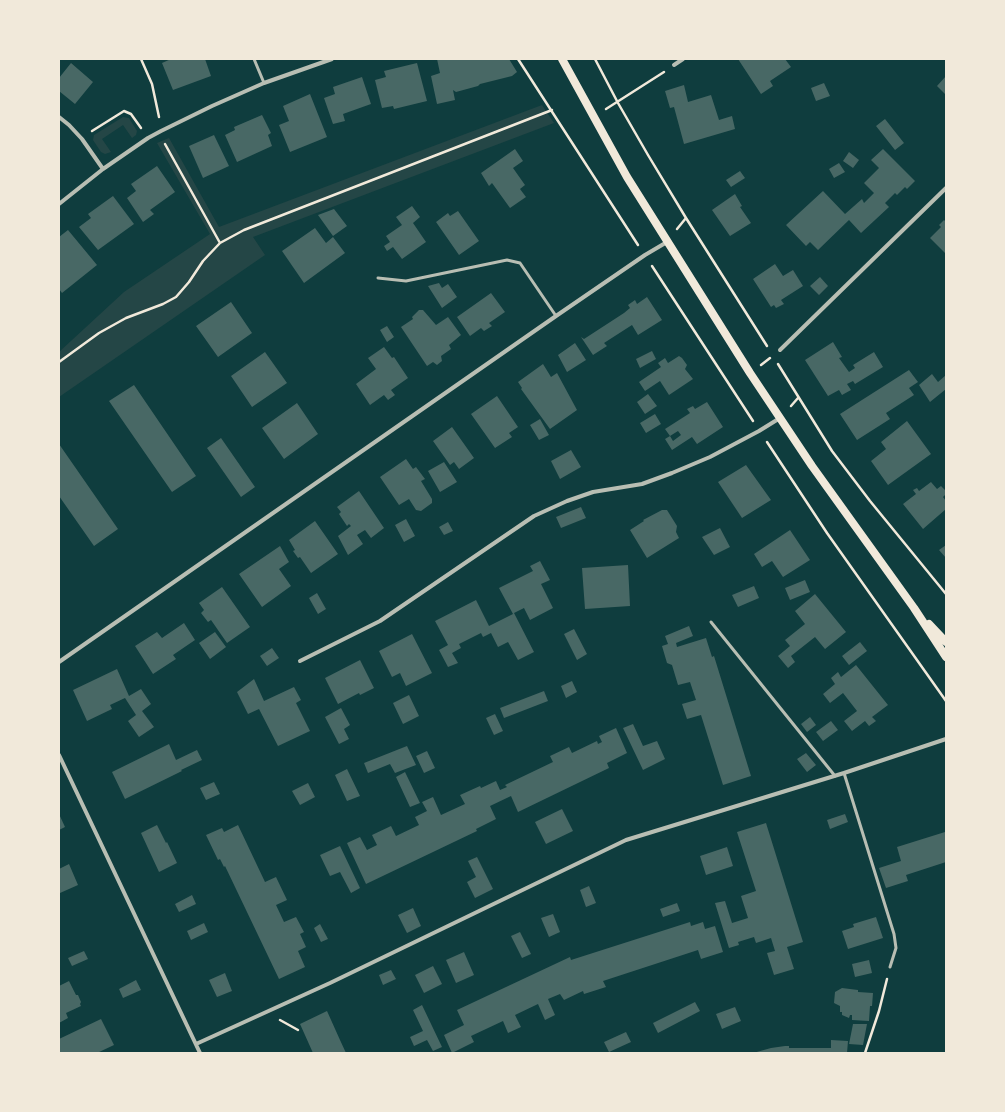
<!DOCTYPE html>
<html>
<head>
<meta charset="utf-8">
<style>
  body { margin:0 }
  #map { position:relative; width:1005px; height:1112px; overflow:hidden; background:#0f3d3e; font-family:"Crimson Pro",serif }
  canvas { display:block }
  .frame { position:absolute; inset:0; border:60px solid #f1e9da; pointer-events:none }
</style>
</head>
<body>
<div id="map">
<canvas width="1005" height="1112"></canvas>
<div class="frame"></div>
</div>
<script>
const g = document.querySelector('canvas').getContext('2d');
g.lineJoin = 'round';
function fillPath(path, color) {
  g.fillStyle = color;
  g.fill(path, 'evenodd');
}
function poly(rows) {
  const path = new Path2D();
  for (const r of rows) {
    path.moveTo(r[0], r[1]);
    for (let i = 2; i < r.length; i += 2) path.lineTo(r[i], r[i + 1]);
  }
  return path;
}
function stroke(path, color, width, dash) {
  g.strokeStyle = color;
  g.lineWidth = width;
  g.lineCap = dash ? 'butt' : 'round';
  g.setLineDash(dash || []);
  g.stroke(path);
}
const green = poly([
  [542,105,554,123,253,237,265,255,59,397,59,352,124,292,210,234,157,143,169,138,219,227],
  [123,117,129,118,137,131,136,135,132,138,123,125,102,139,111,152,105,154,101,152,93,140,94,135]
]);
const building = poly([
  [171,59,205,59,211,76,173,90,162,63],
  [437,59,484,59,484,60,509,59,517,72,512,76,480,84,478,86,456,92,453,90,455,100,437,104,431,76,440,73],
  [738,59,785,59,791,67,770,81,773,86,761,94],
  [71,63,93,82,75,104,59,91,59,78],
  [417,63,427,101,394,109,393,106,382,108,375,80,386,77,384,71],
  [946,76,946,93,945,94,937,86],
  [362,77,371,104,343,114,345,121,333,124,324,98,335,94,333,87],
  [824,83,830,96,816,101,811,88],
  [684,85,688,102,711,95,719,120,732,116,735,129,684,144,674,107,670,108,665,91],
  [310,94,327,137,290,152,279,125,289,121,283,106],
  [262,115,271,133,268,135,272,146,237,162,225,135,235,130,234,127],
  [885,119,904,143,895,150,876,126],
  [214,135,229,166,203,178,189,146],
  [515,149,523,161,513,168,525,185,520,189,526,197,510,208,492,183,489,186,481,173],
  [883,149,915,181,907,189,905,187,897,195,895,193,885,203,889,207,861,233,849,220,818,250,810,242,806,246,786,225,823,191,845,214,862,199,864,203,874,193,864,183,879,168,871,160],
  [849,152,859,160,853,168,843,161],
  [839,163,845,172,834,178,829,169],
  [157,166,175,192,150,210,154,214,143,222,127,198,136,191,131,184],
  [740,171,745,178,731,187,726,180],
  [735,194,742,206,740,207,751,223,730,236,712,210],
  [113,196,134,224,98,250,79,227,91,218,88,214],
  [412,206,420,217,413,223,426,242,402,259,393,247,387,251,384,246,390,242,386,236,402,225,396,217],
  [334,209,347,226,333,236,318,215],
  [458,211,479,241,459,255,436,222,448,213,450,216],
  [944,220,946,222,946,254,930,238,941,227,939,225],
  [315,228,326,243,333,237,345,253,304,283,282,251],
  [68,230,97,265,62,293,59,289,59,237],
  [775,264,783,276,793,270,803,286,781,300,784,304,776,308,774,305,771,307,753,279],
  [820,277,828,286,819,295,810,286],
  [439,283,442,288,448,284,457,297,442,308,428,286],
  [491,293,505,312,489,323,492,326,484,331,481,328,470,336,457,317],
  [647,297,662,320,638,335,632,325,604,343,607,346,593,355,581,337,584,339,624,313,630,308,628,305,635,300,637,304],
  [231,302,252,333,218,357,196,326],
  [419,310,423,310,436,325,448,317,461,335,449,345,451,349,441,356,442,361,437,365,433,362,427,366,401,327,413,319,412,317],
  [387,326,394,337,387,342,380,330],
  [833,342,842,357,839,358,849,372,855,368,853,365,874,352,883,367,855,384,853,381,847,384,851,390,842,395,839,390,828,396,805,360],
  [575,343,586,360,567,372,558,355],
  [384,347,392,358,394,357,408,378,391,390,395,395,388,400,384,395,370,405,356,384,376,369,368,358],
  [652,351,656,359,640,368,636,359],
  [265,352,287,383,252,407,231,376],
  [679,356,682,358,687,365,685,369,693,379,669,395,660,381,645,391,639,382,661,367,658,363,665,358,668,363],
  [543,364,551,377,557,373,577,410,550,429,521,389,522,388,518,382],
  [909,370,918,382,909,388,914,395,886,413,890,419,857,440,840,414],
  [932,374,938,382,946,375,946,389,930,402,919,385],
  [134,385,196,476,172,492,109,401],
  [648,394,657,406,645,414,637,402],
  [497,396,518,427,509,433,512,437,495,448,471,414],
  [707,402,723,427,697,444,692,437,672,450,665,439,670,436,665,429,690,413,687,409,693,406,695,409],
  [678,431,681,435,673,441,670,436],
  [297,403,318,434,284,459,262,428],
  [655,414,661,424,646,433,640,423],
  [540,419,549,435,539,440,530,425],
  [907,421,931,454,888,485,871,461,886,449,881,442],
  [452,427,474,458,459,469,454,462,450,465,433,441],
  [221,438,255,487,241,497,207,448],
  [59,444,118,529,94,546,59,496],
  [571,450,581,467,560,479,551,461],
  [406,459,413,469,416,467,425,479,421,481,432,499,432,503,421,511,416,510,409,499,399,505,380,477],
  [444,462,457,482,440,492,428,471],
  [746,465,771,500,742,518,718,482],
  [931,482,937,489,941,486,946,491,946,494,943,497,946,501,946,509,923,529,903,504,916,494,913,490,917,488,919,491],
  [359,491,384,528,371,538,365,530,357,535,363,544,348,555,338,536,351,526,349,524,347,526,339,514,341,512,337,507],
  [581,507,586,518,561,528,556,517],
  [662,510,667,510,677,526,676,532,679,538,647,558,630,530,644,521,643,520],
  [406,519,415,536,404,542,395,525],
  [315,521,338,554,311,573,300,557,298,558,293,551,295,550,289,540],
  [448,522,453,531,444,535,439,527],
  [720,528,730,547,714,555,702,537],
  [790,530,810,560,783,577,772,561,762,567,754,554],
  [946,545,946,558,939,550],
  [280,546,289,562,279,569,291,586,262,607,239,574],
  [540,561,550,580,541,584,553,608,530,620,524,608,514,613,534,652,518,660,508,642,498,647,491,633,483,637,481,633,459,644,461,648,452,653,458,663,448,667,439,650,448,645,435,621,476,600,489,626,513,614,499,588,533,571,530,566],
  [628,565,630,606,585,609,582,568],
  [805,580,810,592,790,600,785,588],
  [754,586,759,598,738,607,732,595],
  [222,587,250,627,227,643,211,620,208,622,201,613,204,610,199,603],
  [317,593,326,609,318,614,309,598],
  [815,594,846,632,825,649,815,637,791,656,795,662,788,668,778,656,790,646,785,640,805,624,795,611],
  [184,623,195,640,173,655,176,659,153,674,135,646,157,632,162,638],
  [689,626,693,636,676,643,677,647,706,638,712,657,714,656,751,776,723,785,701,715,687,719,682,704,696,700,690,682,678,685,672,665,667,663,662,646,668,644,665,636],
  [574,629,587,654,577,660,564,634],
  [215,632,226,647,210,659,199,643],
  [412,634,432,673,406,686,400,673,392,677,379,651],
  [860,642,867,651,849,665,842,656],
  [272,648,279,658,267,666,260,656],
  [360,660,374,688,360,695,359,693,338,704,325,678],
  [856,665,888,705,872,717,876,721,869,726,865,721,852,731,844,721,857,711,843,693,830,703,823,694,835,684,831,678,838,672,841,677],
  [117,669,129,696,141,689,151,704,142,711,154,727,139,737,128,721,136,715,125,698,110,705,112,709,87,721,73,690],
  [254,679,264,701,294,687,301,700,296,703,310,731,278,746,259,709,248,714,237,692],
  [572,681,577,692,566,698,561,686],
  [544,691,548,701,504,718,500,708],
  [409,695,419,716,403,724,393,703],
  [341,708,350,725,344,729,349,739,339,744,325,717],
  [495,714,503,731,494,735,486,718],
  [810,717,816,725,807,732,801,724],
  [831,721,838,730,823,741,816,732],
  [633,724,643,746,657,741,665,759,643,770,623,728],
  [616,728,627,753,607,763,609,768,518,812,511,796,490,806,496,819,476,829,477,831,366,884,347,843,360,837,367,850,377,845,372,835,391,826,396,836,419,825,415,817,427,811,422,802,433,797,441,815,465,804,460,795,480,786,481,788,496,781,500,790,507,787,505,785,553,762,550,756,569,747,572,753,597,741,598,744,602,742,599,736],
  [169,744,176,760,197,750,202,760,181,770,182,771,125,799,112,772],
  [407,746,416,765,395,773,390,764,368,773,364,763],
  [427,751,435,768,424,773,416,756],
  [806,753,816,765,807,772,797,759],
  [347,769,360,796,347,801,335,775],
  [405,772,420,803,410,807,396,777],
  [214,782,220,794,206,800,200,788],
  [308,783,315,797,300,805,292,791],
  [562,809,573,831,546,844,535,822],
  [59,814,65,827,59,830],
  [845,814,848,822,830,829,827,820],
  [766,823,803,942,787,947,794,969,774,975,767,953,775,951,771,938,756,943,754,937,738,942,739,945,729,948,715,903,725,901,732,923,748,918,741,896,756,891,737,832],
  [157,825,166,843,167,842,177,863,159,872,141,833],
  [238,825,265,882,276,877,287,900,276,905,284,922,296,917,304,932,300,934,306,947,298,951,305,967,279,979,225,866,224,867,220,859,218,860,206,835,222,828,224,832],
  [945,832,946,836,946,862,906,875,908,881,886,888,879,868,901,861,897,847],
  [340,846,360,888,351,893,340,872,330,876,320,855],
  [727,847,733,866,706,875,700,856],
  [477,857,493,889,475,898,467,882,476,877,468,861],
  [69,864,78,885,60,893,59,890,59,869],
  [589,886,596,903,586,907,580,890],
  [192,895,196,904,179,912,175,904],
  [677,903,680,911,663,917,660,909],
  [413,908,421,926,407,933,398,915],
  [553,914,560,932,549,937,541,918],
  [876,917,883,938,848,949,842,931,854,927,853,924],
  [690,922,691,926,703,922,705,929,715,926,723,952,701,959,698,950,603,981,606,987,584,994,583,991,564,1000,560,994,548,999,555,1015,545,1020,538,1004,515,1015,521,1027,508,1033,503,1021,471,1036,474,1042,452,1053,444,1035,464,1025,457,1010,570,957,571,960],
  [204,923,208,932,191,940,187,931],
  [320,924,328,939,321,942,314,928],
  [520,932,531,954,522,958,511,936],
  [84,951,88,959,72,966,68,958],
  [464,952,474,975,456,983,446,960],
  [869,960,872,973,855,977,852,964],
  [433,966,442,984,424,993,415,975],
  [391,970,396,979,383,985,379,975],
  [225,973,232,991,217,997,209,980],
  [136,980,141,990,123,998,119,989],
  [69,981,76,995,78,995,81,1002,80,1004,81,1006,66,1013,68,1018,59,1023,59,986],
  [842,988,858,990,858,992,873,993,872,1006,870,1006,869,1021,852,1020,852,1015,850,1015,849,1018,842,1015,842,1012,840,1012,840,1006,834,1003,835,992],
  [695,1002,700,1011,658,1033,653,1023],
  [422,1005,442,1047,433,1051,427,1040,414,1046,410,1037,423,1031,413,1010],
  [735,1007,741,1021,722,1029,716,1014],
  [327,1011,340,1040,346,1053,313,1053,300,1024],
  [101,1019,114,1045,97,1053,59,1053,59,1039],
  [853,1024,867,1024,863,1045,849,1044],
  [626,1032,631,1042,609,1052,604,1042],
  [831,1040,848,1041,847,1053,753,1053,771,1048,785,1046,789,1046,789,1048,831,1048]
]);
const path = poly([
  [141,59,152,84,159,117],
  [518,59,638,245],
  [595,59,618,103,648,155,686,218,767,346],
  [606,109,664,72],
  [92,131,124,111,131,114,141,128],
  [165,144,220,243],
  [677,229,686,218],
  [652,266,753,421],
  [59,362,99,333,126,318,163,304,176,297,189,282,203,261,220,243,244,230,552,110],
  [778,364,832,451,870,501,946,594],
  [761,365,770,358],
  [791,406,798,398],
  [767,442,827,533,946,701],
  [280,1020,298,1030],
  [865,1053,879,1011,887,979]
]);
const service = poly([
  [254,59,264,83],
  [378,278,406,281,507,260,520,263,556,316],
  [711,622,835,776],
  [844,773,894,934,896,948,890,967]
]);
const minor = poly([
  [674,65,683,59],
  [59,117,69,125,82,139,103,169],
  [59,204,103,169,148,138,161,131,212,106,264,83,332,59],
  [780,350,946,188],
  [300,661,380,621,534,516,567,501,593,492,642,484,672,473,710,457,759,431,780,418],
  [59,662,556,316,645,255,667,242],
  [59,755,200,1053],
  [196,1044,330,983,626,840,844,773,946,739]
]);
const secondary = poly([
  [562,59,627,177,750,373,812,466,914,608,946,657],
  [929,624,946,642]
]);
fillPath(green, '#244646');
fillPath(building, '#486865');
stroke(path, '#f1e9da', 2.5);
stroke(service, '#b8beb3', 3);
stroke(minor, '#b8beb3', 4);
stroke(secondary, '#f1e9da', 8);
</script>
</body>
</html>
